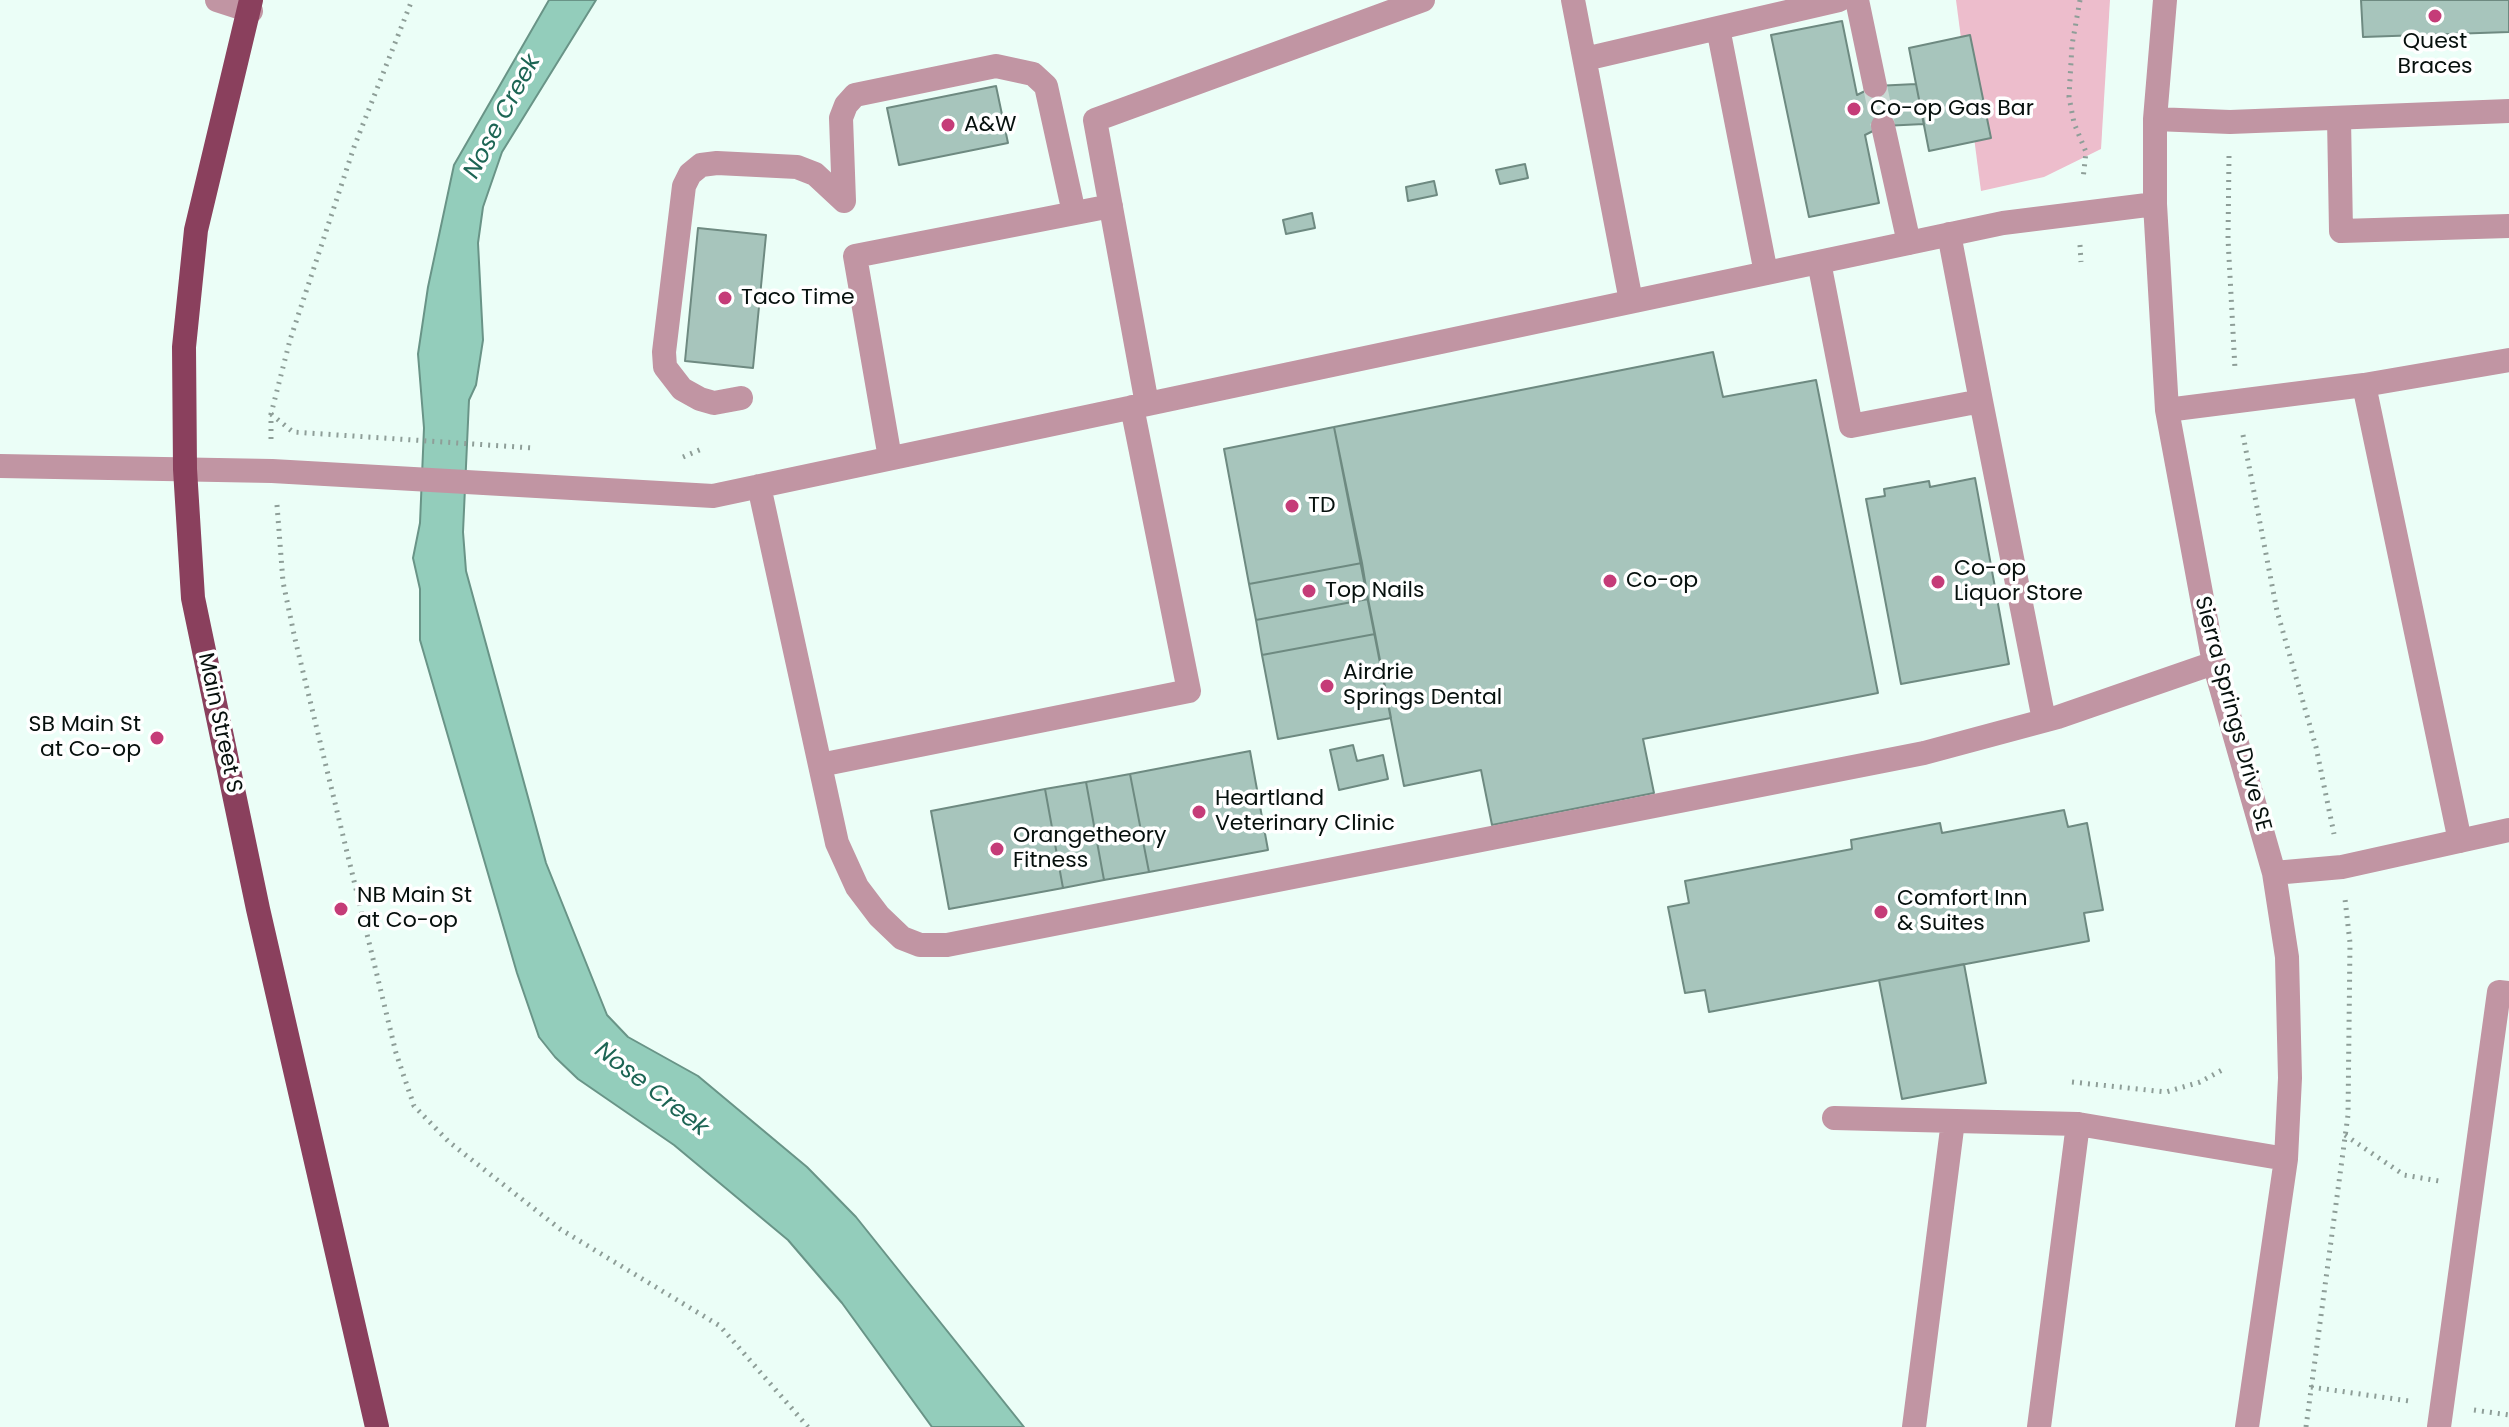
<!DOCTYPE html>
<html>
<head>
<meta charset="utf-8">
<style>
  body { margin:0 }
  canvas { display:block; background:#ebfef7 }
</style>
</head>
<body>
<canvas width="2509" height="1427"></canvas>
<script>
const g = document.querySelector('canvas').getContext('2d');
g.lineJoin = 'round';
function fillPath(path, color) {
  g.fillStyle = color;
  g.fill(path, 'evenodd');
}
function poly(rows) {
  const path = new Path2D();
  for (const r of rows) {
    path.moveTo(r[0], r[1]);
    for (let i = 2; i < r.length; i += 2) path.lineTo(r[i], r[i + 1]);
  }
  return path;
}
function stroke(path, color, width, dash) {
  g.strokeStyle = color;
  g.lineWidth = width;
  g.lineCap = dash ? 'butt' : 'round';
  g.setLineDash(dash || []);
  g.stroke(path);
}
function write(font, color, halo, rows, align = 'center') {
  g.font = font + ' Poppins,sans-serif';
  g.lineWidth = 7;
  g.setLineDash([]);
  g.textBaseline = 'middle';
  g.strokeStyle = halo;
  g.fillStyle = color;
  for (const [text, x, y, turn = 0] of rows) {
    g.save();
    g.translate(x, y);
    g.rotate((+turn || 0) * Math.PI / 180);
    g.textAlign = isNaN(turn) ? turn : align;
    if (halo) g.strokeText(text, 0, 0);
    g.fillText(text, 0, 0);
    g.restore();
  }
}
const green = poly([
  [1956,0,2110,0,2101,149,2044,177,1981,191]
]);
const water = poly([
  [549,0,596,0,502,152,483,207,478,243,483,340,476,385,469,400,463,532,466,571,546,863,607,1015,628,1037,698,1076,807,1167,856,1217,1024,1427,932,1427,842,1303,788,1240,674,1145,578,1079,555,1057,539,1037,517,973,420,640,420,589,413,558,420,523,424,428,418,354,428,287,454,165,549,0]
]);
const building = poly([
  [2361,0,2509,0,2509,32,2363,37,2361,0],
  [1842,21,1857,95,1875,86,1916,84,1924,124,1883,126,1865,135,1879,203,1809,217,1771,35,1842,21],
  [1970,35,1991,138,1929,151,1909,48,1970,35],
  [996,86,1008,143,899,165,887,108,996,86],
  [1525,164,1528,178,1500,184,1496,170,1525,164],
  [1434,181,1437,195,1408,201,1406,187,1434,181],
  [1312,213,1315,228,1286,234,1283,220,1312,213],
  [698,228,766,235,753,368,685,361,698,228],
  [1713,352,1723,397,1816,380,1878,693,1643,739,1654,793,1492,825,1481,770,1404,786,1334,427,1713,352],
  [1334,427,1362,563,1249,584,1224,449,1334,427],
  [1975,478,2009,664,1901,684,1866,499,1885,496,1884,489,1929,481,1930,487,1975,478],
  [1362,563,1368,599,1256,620,1249,584,1362,563],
  [1368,599,1375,634,1262,655,1256,620,1368,599],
  [1375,634,1391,718,1278,739,1262,655,1375,634],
  [1353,745,1357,761,1383,755,1388,779,1339,790,1330,750,1353,745],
  [1250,751,1268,850,1149,872,1130,774,1250,751],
  [1130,774,1149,872,1104,880,1086,782,1130,774],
  [1086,782,1104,880,1063,888,1045,789,1086,782],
  [1045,789,1063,888,949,909,931,811,1045,789],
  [2064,810,2068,827,2087,823,2103,910,2084,913,2089,941,1709,1012,1705,990,1685,993,1668,907,1689,903,1685,881,1852,849,1851,840,1940,823,1942,833,2064,810],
  [1964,964,1986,1083,1902,1099,1879,980,1964,964]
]);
const minorTunnel = poly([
  [1875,86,1883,126]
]);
const path = poly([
  [2080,0,2072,45,2069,97,2074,123,2086,152,2083,179],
  [2229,156,2228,239,2235,369],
  [2080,245,2081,262],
  [271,414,293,432,533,448],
  [2243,435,2277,611,2316,747,2334,834],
  [271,439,271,414,290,340,354,147,412,0],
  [683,457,704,448],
  [277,505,283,582,295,639,396,1053,414,1106,449,1142,560,1229,720,1326,808,1427],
  [2072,1082,2166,1092,2200,1082,2222,1070],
  [2345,1135,2404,1175,2439,1181],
  [2311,1387,2409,1401],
  [2474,1410,2509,1415],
  [2306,1427,2348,1115,2350,943,2345,899]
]);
const minor = poly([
  [217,0,251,11],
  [1573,0,1631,301],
  [1857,0,1875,86],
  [2165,0,2155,119,2155,204,2167,410,2214,663,2274,873,2287,957,2290,1078,2286,1159,2247,1427],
  [1585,59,1718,28],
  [2339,118,2341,231,2509,226],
  [2155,119,2230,122,2509,111],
  [1883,126,1909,243],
  [844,201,841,118,846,105,855,95,996,66,1033,74,1046,86,1074,213],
  [1819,262,1851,426,1981,401,1949,234],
  [1766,273,1718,28,1839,0],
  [2364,385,2460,841],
  [741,398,714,403,700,399,682,389,665,367,664,352,684,186,690,174,701,165,717,163,797,167,815,174,844,201],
  [1981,401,2044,720],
  [1147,404,1095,120,1423,0],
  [2167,410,2364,385,2509,360],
  [890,458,855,256,1111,206],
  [0,466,272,471,713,496,2003,223,2155,204],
  [759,486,837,843,857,887,879,916,902,938,920,945,947,945,1924,753,2058,717,2214,663],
  [820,765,1189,691,1132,407],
  [2274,873,2342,867,2509,830],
  [1834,1118,2078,1124,2286,1159],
  [1914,1427,1953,1121],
  [2039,1427,2078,1124],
  [2439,1427,2499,992,2509,993]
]);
const major = poly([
  [251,0,196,230,184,347,185,469,193,598,258,909,377,1427]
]);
const markers = [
  [2435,16,8,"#c53c78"],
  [1854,109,8,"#c53c78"],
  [948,125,8,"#c53c78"],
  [725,298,8,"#c53c78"],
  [1292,506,8,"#c53c78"],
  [1610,581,8,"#c53c78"],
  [1938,582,8,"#c53c78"],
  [1309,591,8,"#c53c78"],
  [1327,686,8,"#c53c78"],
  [157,738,8,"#c53c78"],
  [1199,812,8,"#c53c78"],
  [997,849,8,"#c53c78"],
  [341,909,8,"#c53c78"],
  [1881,912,8,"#c53c78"]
];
const poiNames = [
  ["Quest",2435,42,"center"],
  ["Braces",2435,67,"center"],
  ["Co-op Gas Bar",1870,109],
  ["A&W",964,125],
  ["Taco Time",741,298],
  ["TD",1308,506],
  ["Co-op",1954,569],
  ["Liquor Store",1954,594],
  ["Co-op",1626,581],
  ["Top Nails",1325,591],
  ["Airdrie",1343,673],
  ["Springs Dental",1343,698],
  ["SB Main St",141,725,"right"],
  ["at Co-op",141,750,"right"],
  ["Heartland",1215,799],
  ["Veterinary Clinic",1215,824],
  ["Orangetheory",1013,836],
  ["Fitness",1013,861],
  ["NB Main St",357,896],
  ["at Co-op",357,921],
  ["Comfort Inn",1897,899],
  ["& Suites",1897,924]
];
const streetNames = [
  ["Sierra Springs Drive SE",2232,714,75],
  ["Main Street S",219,723,78]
];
const waterNames = [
  ["Nose Creek",503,117,-62],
  ["Nose Creek",651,1090,38]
];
fillPath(green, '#edbdcc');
fillPath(water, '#93cdbb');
stroke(water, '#699487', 2);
fillPath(building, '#a7c5bc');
stroke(building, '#6e8a81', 2);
stroke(minorTunnel, '#c9dad4', 24, [24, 12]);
stroke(path, '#8e9e98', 5, [2, 6]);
stroke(minor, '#c195a3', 24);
stroke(major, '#8a405d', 24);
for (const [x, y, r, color] of markers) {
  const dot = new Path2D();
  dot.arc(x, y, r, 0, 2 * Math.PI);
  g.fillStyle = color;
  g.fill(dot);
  stroke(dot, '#fff', 3);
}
write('22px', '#06100d', '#fff', poiNames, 'left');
write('22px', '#06100d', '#fff', streetNames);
write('italic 24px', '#1d6554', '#fff', waterNames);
</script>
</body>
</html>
